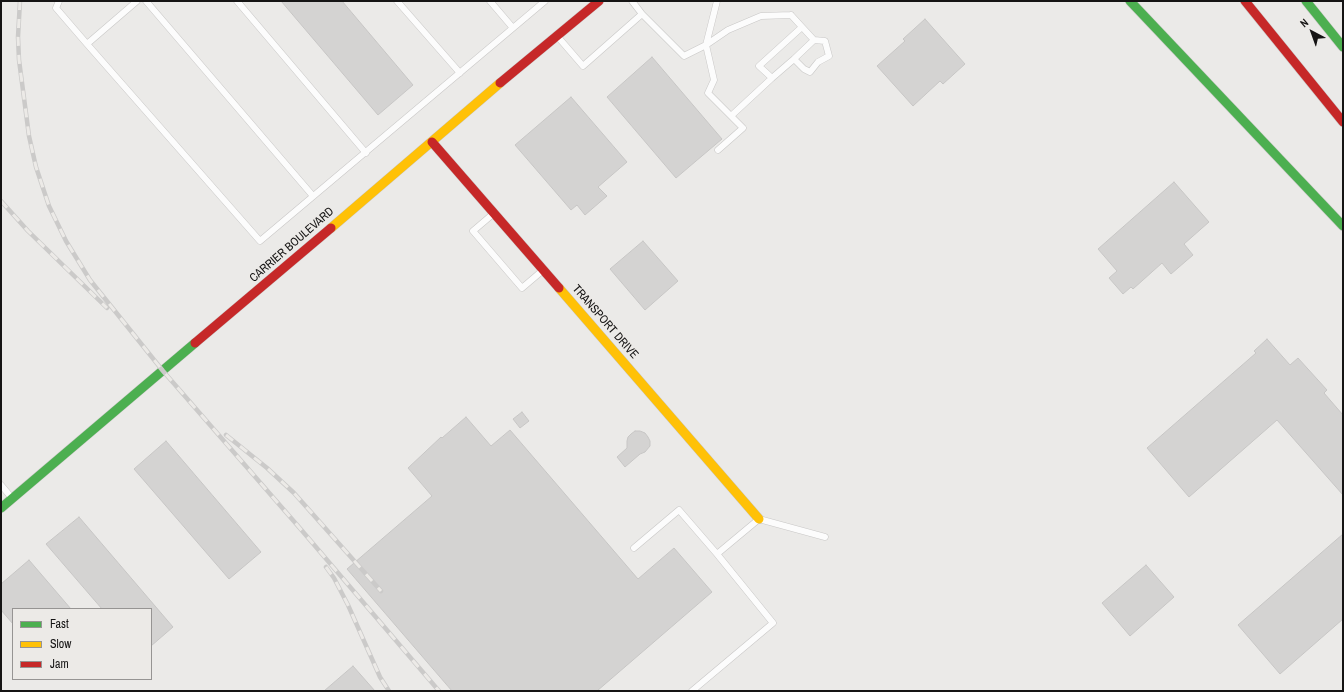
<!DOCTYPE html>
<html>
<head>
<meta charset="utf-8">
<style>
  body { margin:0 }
  #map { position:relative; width:1344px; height:692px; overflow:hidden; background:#ebeae8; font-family:"Archivo Narrow",sans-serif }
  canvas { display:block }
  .frame { position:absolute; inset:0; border:2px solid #151414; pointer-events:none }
  .legend { position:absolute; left:12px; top:608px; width:140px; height:72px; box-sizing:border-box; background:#eceae7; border:1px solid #969493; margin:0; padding:5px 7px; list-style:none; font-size:12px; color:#151414 }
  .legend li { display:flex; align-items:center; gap:8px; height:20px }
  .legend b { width:20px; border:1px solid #969493 }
  .north { position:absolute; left:1292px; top:12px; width:40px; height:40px; -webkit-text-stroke:3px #eceae7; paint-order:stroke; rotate:319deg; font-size:11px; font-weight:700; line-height:16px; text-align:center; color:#151414 }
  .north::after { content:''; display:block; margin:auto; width:14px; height:18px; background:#151414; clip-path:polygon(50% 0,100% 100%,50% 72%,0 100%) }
</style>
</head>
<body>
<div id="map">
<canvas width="1344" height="692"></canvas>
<div class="frame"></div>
<ul class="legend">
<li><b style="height:5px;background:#4caf50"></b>Fast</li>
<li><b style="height:5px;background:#ffc107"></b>Slow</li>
<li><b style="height:5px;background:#c62828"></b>Jam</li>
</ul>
<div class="north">N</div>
</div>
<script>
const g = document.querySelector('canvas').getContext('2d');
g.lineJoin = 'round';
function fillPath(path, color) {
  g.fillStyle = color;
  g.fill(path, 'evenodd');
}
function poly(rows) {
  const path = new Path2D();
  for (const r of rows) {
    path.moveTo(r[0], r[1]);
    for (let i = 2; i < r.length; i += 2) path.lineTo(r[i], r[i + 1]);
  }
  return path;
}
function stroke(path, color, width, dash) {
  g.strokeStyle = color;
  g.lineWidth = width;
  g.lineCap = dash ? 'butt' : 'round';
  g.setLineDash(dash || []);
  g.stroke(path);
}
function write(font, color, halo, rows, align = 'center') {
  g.font = font + ' "Archivo Narrow",sans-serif';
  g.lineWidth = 3;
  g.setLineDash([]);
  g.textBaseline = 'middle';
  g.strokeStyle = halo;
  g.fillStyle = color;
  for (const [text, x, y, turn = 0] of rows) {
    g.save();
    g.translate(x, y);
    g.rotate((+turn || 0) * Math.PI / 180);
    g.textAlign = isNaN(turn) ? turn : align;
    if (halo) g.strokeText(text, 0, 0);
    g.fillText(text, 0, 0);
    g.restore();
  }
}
const building = poly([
  [281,1,342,1,413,85,378,115,281,1],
  [925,19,965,64,943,84,940,81,913,106,877,66,905,41,903,39,925,19],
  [652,57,722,139,676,178,607,97,652,57],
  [571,97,627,162,598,187,607,196,585,215,577,205,571,210,515,145,571,97],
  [1174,182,1209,222,1184,244,1193,255,1171,274,1162,263,1133,289,1131,287,1123,294,1109,278,1117,271,1098,249,1174,182],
  [643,241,678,281,645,310,610,269,643,241],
  [1267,339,1290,365,1298,358,1327,390,1324,393,1343,415,1343,495,1277,420,1189,497,1147,448,1256,353,1254,351,1267,339],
  [522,412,529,421,520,428,513,419,522,412],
  [466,417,491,446,510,430,638,579,674,548,712,592,597,691,452,691,347,569,432,496,408,468,441,437,442,438,466,417],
  [635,431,640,431,645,433,648,437,650,441,650,446,645,452,640,454,625,467,617,457,627,448,627,441,628,437,631,434,635,431],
  [166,441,261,552,229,579,134,469,166,441],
  [79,517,173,627,151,646,151,609,102,609,46,544,79,517],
  [1343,534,1343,619,1280,674,1238,625,1343,534],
  [29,560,71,609,13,609,13,624,1,610,1,584,29,560],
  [1146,565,1174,597,1130,636,1102,603,1146,565],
  [353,666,375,691,324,691,353,666]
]);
const lane = poly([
  [59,1,56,8,87,44,260,241,545,1],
  [146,1,313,196],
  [237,1,366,153],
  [397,1,460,73],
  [490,1,513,28],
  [632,1,642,14,684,56,706,45,717,1],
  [791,15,802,27,759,66,772,78,731,116,708,93,714,80,706,45,728,30,761,16,791,15],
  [802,27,814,40,825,41,829,56,818,62,810,72,804,69,794,59,814,40],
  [558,37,583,66,642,14],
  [87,44,137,1],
  [772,78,794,59],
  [718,150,743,128,731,116],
  [493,214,473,231,522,288,542,271],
  [1,485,11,497],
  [634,548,679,510,717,554,759,519,825,537],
  [692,691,773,623,717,554]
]);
const fast = poly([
  [1130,1,1343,226],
  [1306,1,1343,47],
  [1,508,195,343]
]);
const slow = poly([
  [331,228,500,83],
  [559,288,759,519]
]);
const jam = poly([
  [1245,1,1343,122],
  [500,83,599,1],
  [432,142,559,288],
  [195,343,331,228]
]);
const rail = poly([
  [20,1,18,37,19,60,29,136,36,167,49,206,66,241,90,280,163,371,298,526,439,691],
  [1,201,28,231,107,308],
  [226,435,267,468,294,493,381,591],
  [326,567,334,578,348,605,380,677,389,691]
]);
const streetNames = [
  ["CARRIER BOULEVARD",292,245,-41],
  ["TRANSPORT DRIVE",605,322,49]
];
fillPath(building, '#d4d3d2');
stroke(building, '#c7c6c5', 1);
stroke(lane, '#c8c7c6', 7);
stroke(fast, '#c8c7c6', 10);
stroke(slow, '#c8c7c6', 10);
stroke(jam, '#c8c7c6', 10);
stroke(lane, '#fcfcfc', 6);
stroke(fast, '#4caf50', 9);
stroke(slow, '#ffc107', 9);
stroke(jam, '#c62828', 9);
stroke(rail, '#cbcac9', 4.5);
stroke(rail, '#eceae7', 3, [9]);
write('12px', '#151414', '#eceae7', streetNames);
</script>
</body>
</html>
